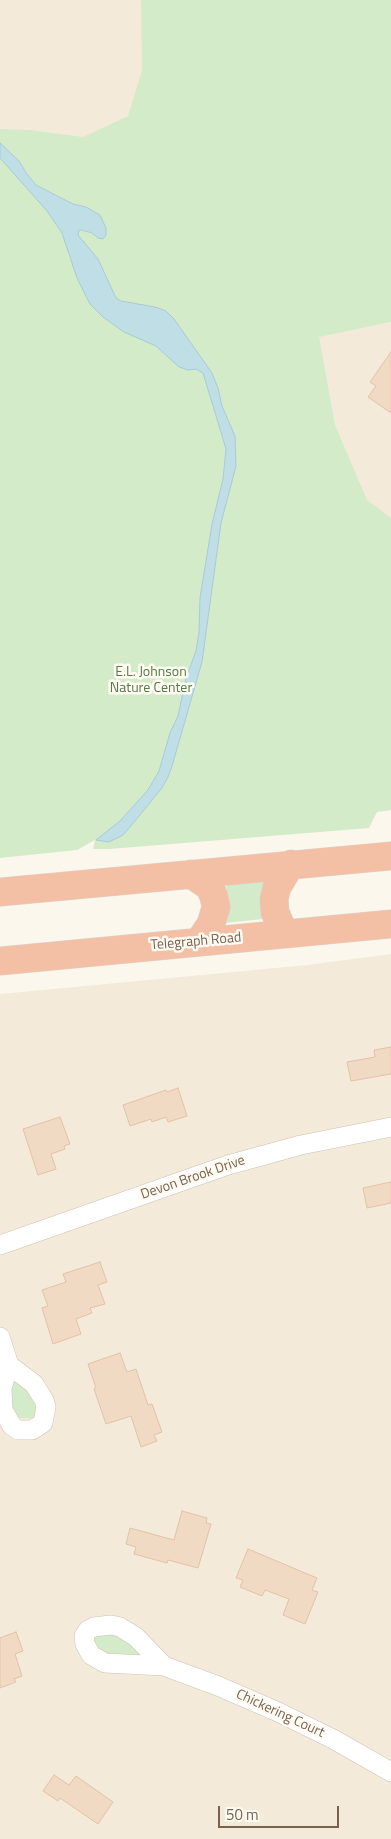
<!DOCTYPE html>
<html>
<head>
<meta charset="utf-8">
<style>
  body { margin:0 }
  #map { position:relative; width:391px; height:1839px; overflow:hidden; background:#fcf7ec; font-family:"Titillium Web",sans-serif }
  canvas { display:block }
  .scale { position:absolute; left:218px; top:1806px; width:121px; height:22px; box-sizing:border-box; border:2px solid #78614e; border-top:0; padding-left:6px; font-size:15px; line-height:18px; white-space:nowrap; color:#78614e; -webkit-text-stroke:4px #fffbf3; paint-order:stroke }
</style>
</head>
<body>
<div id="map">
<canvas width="391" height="1839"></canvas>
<div class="scale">50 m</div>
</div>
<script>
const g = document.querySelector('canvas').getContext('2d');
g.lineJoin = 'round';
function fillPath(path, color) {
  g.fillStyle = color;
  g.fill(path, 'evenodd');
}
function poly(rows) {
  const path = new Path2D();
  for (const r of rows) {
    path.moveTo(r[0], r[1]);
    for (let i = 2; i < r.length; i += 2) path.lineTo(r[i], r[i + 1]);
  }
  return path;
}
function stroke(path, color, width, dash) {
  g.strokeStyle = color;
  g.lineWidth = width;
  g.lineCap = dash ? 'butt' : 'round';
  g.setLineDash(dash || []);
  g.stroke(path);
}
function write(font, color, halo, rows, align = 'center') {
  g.font = font + ' "Titillium Web",sans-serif';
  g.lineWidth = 5;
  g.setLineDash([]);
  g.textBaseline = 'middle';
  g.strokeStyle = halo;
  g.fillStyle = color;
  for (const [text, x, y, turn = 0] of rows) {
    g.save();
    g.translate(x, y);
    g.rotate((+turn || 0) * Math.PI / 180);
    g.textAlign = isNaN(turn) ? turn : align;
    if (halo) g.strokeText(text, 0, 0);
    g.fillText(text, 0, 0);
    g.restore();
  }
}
const residential = poly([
  [0,0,391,0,391,94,0,158],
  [391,322,391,527,221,356],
  [391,954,391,1839,0,1839,0,994,307,965]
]);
const green = poly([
  [141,0,391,0,391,322,319,337,335,425,367,500,391,518,391,810,377,812,369,828,110,849,93,849,95,840,77,850,0,858,0,158,79,230,92,233,98,238,86,207,73,204,36,185,27,174,19,161,0,143,0,129,30,130,83,137,128,116,142,70],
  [264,881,260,895,263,919,225,923,229,902,226,885],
  [15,1380,29,1389,37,1407,36,1416,34,1418,20,1418,16,1416,9,1406,8,1397,13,1381],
  [97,1634,121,1634,142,1656,116,1659,100,1652,93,1640]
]);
const water = poly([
  [0,143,19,161,27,174,36,185,73,204,86,207,100,215,106,228,106,235,103,239,98,238,92,233,81,230,79,230,78,235,98,259,116,298,121,301,155,307,166,311,174,319,212,373,218,388,222,406,235,436,236,466,221,523,202,662,172,766,168,777,162,788,130,827,123,835,109,842,96,840,120,821,148,790,159,771,170,733,178,716,186,678,196,651,199,632,200,598,212,524,223,479,226,449,203,373,196,369,188,370,179,367,156,346,124,332,103,317,90,304,77,278,62,233,47,211,0,158,0,143]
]);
const building = poly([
  [391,352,391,413,368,397,376,386,370,382,391,352],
  [391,1047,391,1074,351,1081,347,1062,375,1057,374,1050,391,1047],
  [178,1088,187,1116,168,1122,166,1117,152,1122,151,1119,130,1126,123,1105,166,1090,167,1092,178,1088],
  [60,1117,70,1144,64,1146,65,1149,51,1154,56,1169,38,1175,23,1129,60,1117],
  [391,1182,391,1203,367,1208,363,1188,391,1182],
  [100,1262,107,1282,98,1285,105,1304,90,1308,92,1313,76,1319,81,1334,53,1344,42,1308,48,1306,42,1290,66,1282,63,1274,100,1262],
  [120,1353,127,1372,136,1369,148,1405,152,1404,162,1432,154,1435,157,1441,141,1447,131,1416,106,1424,94,1389,96,1388,88,1364,120,1353],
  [182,1511,207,1518,206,1523,211,1524,198,1568,168,1560,167,1563,134,1554,136,1547,126,1544,130,1528,174,1540,182,1511],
  [248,1549,317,1578,312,1590,318,1592,305,1624,283,1615,289,1599,265,1590,262,1596,240,1587,243,1580,236,1578,248,1549],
  [16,1632,23,1651,15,1654,22,1676,14,1679,16,1682,0,1688,0,1638,16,1632],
  [54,1775,69,1785,76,1776,113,1802,98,1824,60,1798,58,1801,43,1791,54,1775]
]);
const street = poly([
  [0,1245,228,1165,301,1145,391,1127],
  [0,1337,9,1365,34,1384,44,1400,46,1407,43,1423,32,1430,18,1430,12,1426,3,1410,2,1388,9,1365],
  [164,1666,136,1637,120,1627,111,1625,94,1627,88,1630,84,1636,85,1644,91,1655,105,1663,164,1666,218,1686,278,1712,333,1739,391,1772]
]);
const highway = poly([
  [191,874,210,887,214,897,216,907,211,924,199,942],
  [0,892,391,856],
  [287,934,280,924,275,912,274,899,277,887,291,864],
  [0,961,391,924]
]);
const parkNames = [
  ["E.L. Johnson",151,673],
  ["Nature Center",151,689]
];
const streetNames = [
  ["Telegraph Road",196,942,-5],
  ["Devon Brook Drive",193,1178,-19],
  ["Chickering Court",280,1714,25]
];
fillPath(residential, '#f4eada');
fillPath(green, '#d4ebca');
fillPath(water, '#c0dee6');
stroke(water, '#a6ccd8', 1);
fillPath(building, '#f1dac4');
stroke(building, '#e4c2a5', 1);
stroke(street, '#cfc1b1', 20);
stroke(highway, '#d9d3cd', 29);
stroke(street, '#fff', 19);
stroke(highway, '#f4c0a5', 28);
write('14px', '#527d46', '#fffbf3', parkNames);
write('14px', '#78614e', '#fffbf3', streetNames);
</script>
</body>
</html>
